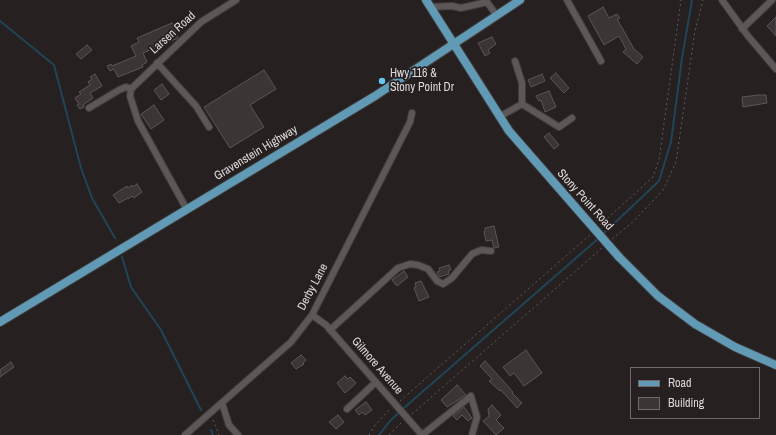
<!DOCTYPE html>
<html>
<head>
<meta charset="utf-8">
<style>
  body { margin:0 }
  #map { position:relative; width:776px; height:435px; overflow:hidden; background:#262021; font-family:"Archivo Narrow",sans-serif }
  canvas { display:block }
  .legend { position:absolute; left:630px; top:367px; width:130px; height:52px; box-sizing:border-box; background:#262021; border:1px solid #706a6b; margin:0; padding:5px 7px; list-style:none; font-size:12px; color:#dedada }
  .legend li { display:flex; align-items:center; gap:8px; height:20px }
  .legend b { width:20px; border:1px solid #706a6b }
</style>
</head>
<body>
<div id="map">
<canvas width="776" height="435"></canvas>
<ul class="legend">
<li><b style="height:5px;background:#609ab5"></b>Road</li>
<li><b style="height:11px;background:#3b3536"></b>Building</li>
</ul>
</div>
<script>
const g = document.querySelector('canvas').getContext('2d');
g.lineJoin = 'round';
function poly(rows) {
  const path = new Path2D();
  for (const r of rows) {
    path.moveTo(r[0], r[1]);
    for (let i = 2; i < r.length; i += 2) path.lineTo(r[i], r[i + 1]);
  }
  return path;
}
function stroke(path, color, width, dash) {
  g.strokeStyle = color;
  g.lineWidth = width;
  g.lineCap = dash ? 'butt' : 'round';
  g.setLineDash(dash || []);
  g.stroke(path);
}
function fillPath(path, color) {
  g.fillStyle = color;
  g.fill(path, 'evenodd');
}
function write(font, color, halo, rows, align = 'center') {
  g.font = font + ' "Archivo Narrow",sans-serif';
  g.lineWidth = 3.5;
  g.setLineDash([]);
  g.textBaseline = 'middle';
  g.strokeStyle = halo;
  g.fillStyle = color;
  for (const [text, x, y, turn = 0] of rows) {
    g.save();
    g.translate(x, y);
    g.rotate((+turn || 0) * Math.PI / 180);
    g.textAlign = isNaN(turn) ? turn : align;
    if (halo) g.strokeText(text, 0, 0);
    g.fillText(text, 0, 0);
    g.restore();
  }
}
const stream = poly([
  [0,21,54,65,81,168,92,198,115,238],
  [602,235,659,181,671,142,682,58,692,0],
  [122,257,131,287,161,330,201,410],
  [211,430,213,435],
  [379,435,390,421,405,407,599,238]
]);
const building = poly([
  [603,7,609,18,617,14,620,18,617,19,634,49,643,57,637,64,623,52,626,49,619,36,604,45,588,16,603,7],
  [776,17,776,36,767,26,776,17],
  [172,23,178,38,143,53,147,62,142,65,143,67,118,77,114,69,110,71,107,66,111,64,112,66,136,56,131,46,139,42,137,38,172,23],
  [492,37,496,44,488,50,490,53,485,56,478,43,492,37],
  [87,45,92,50,81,59,76,54,87,45],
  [264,70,276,89,250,105,264,127,230,148,204,107,264,70],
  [556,73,569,88,564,93,550,78,556,73],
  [95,74,102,86,90,93,93,98,83,105,84,107,80,109,77,105,79,104,75,98,81,94,79,92,90,85,88,82,92,79,90,77,95,74],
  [542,74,545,81,531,87,528,80,542,74],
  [162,84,169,94,161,100,154,90,162,84],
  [549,91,556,107,545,112,541,100,539,101,536,96,549,91],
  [759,95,766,95,767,103,743,107,742,97,759,95],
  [154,105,164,120,151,129,141,114,154,105],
  [549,133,559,145,554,149,544,137,549,133],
  [137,184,142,192,134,198,132,196,128,199,128,198,119,203,113,195,127,186,128,188,132,185,133,187,137,184],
  [494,226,499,247,494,248,492,240,486,241,484,232,485,231,485,228,494,226],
  [449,265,451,270,448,271,449,274,439,277,437,272,440,271,439,268,449,265],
  [404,271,408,277,397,286,392,280,404,271],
  [421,281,429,297,419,301,414,288,416,287,415,283,421,281],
  [526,350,542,373,524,386,514,373,510,376,503,367,526,350],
  [301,355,306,360,303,363,304,364,296,369,291,363,301,355],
  [485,361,513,392,512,393,522,403,517,408,501,390,500,391,489,381,492,379,480,366,485,361],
  [11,362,14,367,0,377,0,370,11,362],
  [345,376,348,379,350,377,356,383,345,393,337,383,345,376],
  [457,385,466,395,447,407,441,400,457,385],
  [366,402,372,410,365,415,362,412,359,415,355,410,366,402],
  [492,405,501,415,496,420,504,428,496,435,483,421,489,416,488,409,492,405],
  [464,407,472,418,468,421,462,415,457,420,453,416,464,407],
  [338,415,344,422,336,429,329,422,338,415]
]);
const path = poly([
  [600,225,653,177,659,160,681,0],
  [612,239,635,220,663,190,676,162,695,31,703,0],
  [400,401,590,235],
  [412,414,602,248],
  [213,420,219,435],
  [369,435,375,425,391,408],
  [389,435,403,421]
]);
const minor = poly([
  [567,0,601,61],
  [722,0,748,36,776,69],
  [430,7,452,6,461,8,487,2,497,16],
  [742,29,772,0],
  [515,61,522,83,522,104],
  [157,63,196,106,209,127],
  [131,89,201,22,236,0],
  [131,89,130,96,138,121,186,208],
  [89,108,119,90,126,87,131,89],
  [499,117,522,104,559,127,572,118],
  [312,315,326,325,422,435],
  [330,330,398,268,410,264,418,265,428,269,437,281,443,284,452,278,472,254,481,250,491,251],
  [222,403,229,425,238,435],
  [347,409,376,382],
  [185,435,291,342,312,315,410,122,412,113],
  [422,435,471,396,477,417,472,435]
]);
const major = poly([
  [426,0,509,131,584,217],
  [619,257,658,296,695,324,735,347,776,365],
  [0,322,375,96,520,0]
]);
const majorBridge = poly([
  [584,217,619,257]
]);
const markers = [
  [382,81,4,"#66c4ef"]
];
const streetNames = [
  ["Larsen Road",173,33,-42],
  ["Gravenstein Highway",256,153,-31],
  ["Stony Point Road",585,200,48],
  ["Derby Lane",313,287,-62],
  ["Gilmore Avenue",377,366,49]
];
const poiNames = [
  ["Hwy 116 &",390,74],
  ["Stony Point Dr",390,88]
];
stroke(stream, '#204556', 2);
fillPath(building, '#3b3536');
stroke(building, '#5c5556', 1);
stroke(minor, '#413c3d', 8);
stroke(major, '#413c3d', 10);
stroke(path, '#625c5d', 1, [2, 3]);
stroke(minor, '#5e5758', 6);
stroke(major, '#609ab5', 8);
stroke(majorBridge, '#413c3d', 10, []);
stroke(majorBridge, '#609ab5', 8);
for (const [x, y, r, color] of markers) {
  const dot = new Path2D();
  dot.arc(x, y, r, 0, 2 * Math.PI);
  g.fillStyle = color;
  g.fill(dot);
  stroke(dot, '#262021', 1.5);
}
write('12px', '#dedada', '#262021', streetNames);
write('12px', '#dedada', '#262021', poiNames, 'left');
</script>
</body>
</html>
